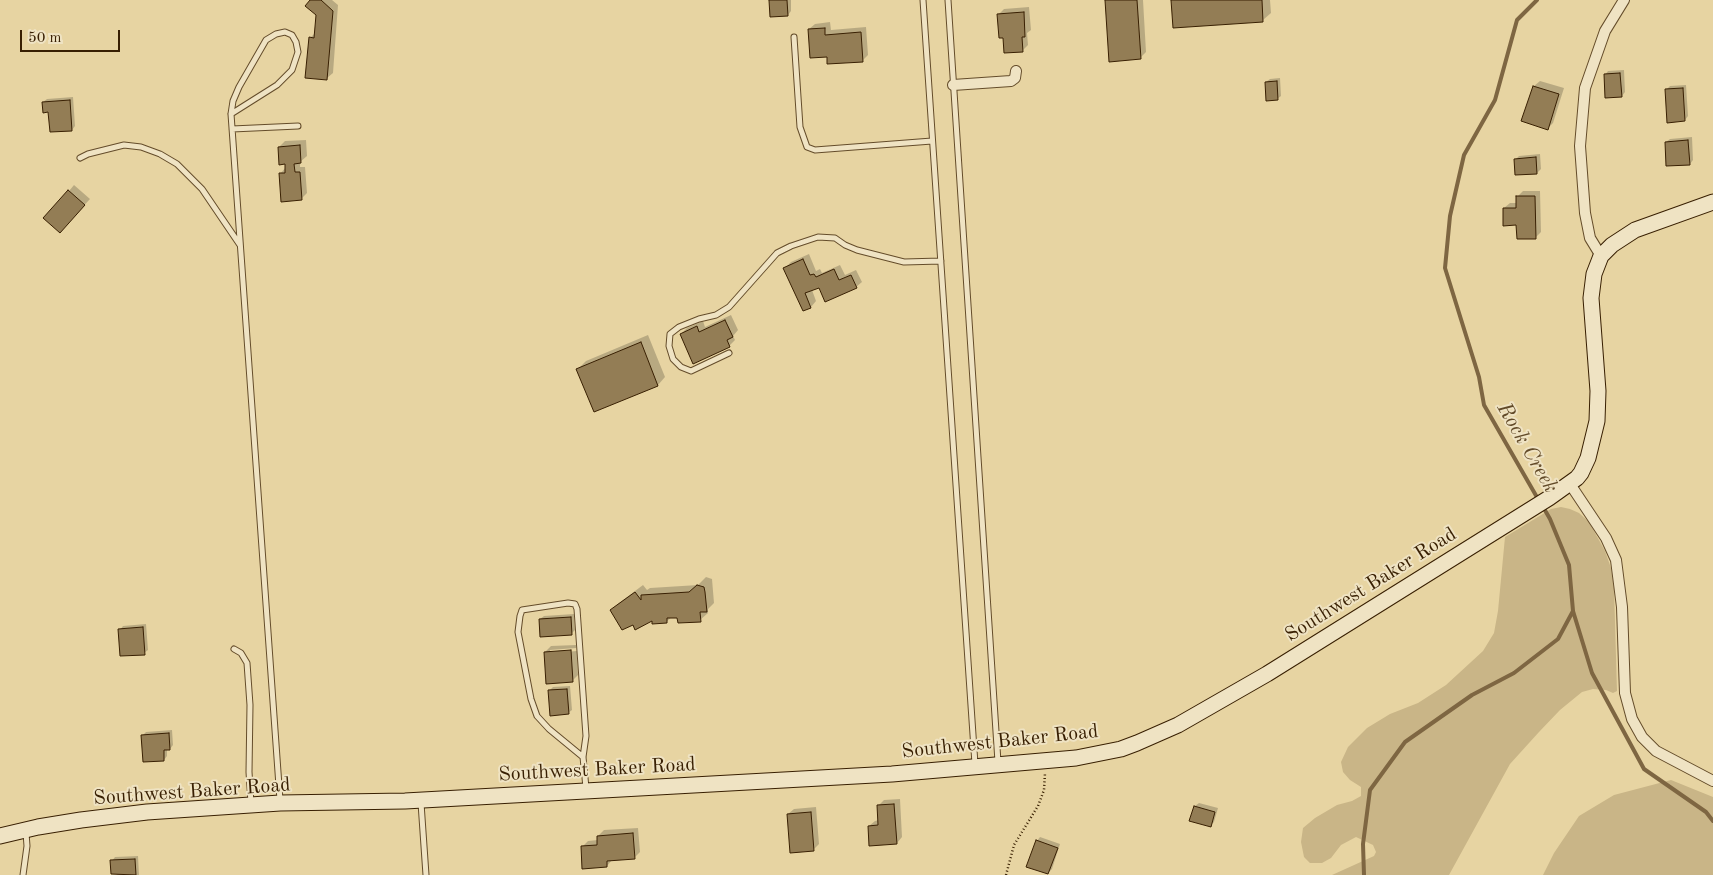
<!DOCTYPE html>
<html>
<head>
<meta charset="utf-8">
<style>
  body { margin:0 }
  #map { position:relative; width:1713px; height:875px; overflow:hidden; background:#e7d4a2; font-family:"Old Standard TT",serif }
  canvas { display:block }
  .scale { position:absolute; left:20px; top:30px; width:100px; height:22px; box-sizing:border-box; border:2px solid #381f02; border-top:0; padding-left:6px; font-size:15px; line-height:18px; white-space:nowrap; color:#381f02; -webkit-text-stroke:4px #efe3c3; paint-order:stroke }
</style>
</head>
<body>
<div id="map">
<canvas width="1713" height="875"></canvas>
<div class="scale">50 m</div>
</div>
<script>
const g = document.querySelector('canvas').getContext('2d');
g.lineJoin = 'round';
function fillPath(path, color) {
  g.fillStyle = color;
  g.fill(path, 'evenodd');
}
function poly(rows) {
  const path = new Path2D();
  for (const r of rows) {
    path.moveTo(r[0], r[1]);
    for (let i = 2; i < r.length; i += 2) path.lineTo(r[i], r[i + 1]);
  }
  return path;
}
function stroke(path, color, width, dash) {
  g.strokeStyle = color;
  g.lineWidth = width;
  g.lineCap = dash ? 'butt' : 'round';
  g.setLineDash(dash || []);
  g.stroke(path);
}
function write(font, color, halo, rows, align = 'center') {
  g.font = font + ' "Old Standard TT",serif';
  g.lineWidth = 4;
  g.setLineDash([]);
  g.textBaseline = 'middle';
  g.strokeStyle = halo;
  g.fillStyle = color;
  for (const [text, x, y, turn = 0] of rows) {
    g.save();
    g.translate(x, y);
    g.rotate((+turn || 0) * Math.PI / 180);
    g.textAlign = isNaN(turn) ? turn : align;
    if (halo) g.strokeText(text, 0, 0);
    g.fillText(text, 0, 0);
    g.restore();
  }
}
const green = poly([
  [1561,507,1570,509,1579,513,1589,522,1605,551,1611,568,1614,588,1617,691,1613,693,1606,690,1593,689,1582,692,1560,710,1539,732,1510,764,1449,875,1332,875,1374,856,1376,852,1373,845,1356,837,1341,845,1331,858,1322,863,1310,863,1304,857,1301,842,1303,828,1315,818,1337,805,1352,801,1361,796,1361,787,1350,780,1343,772,1341,762,1348,747,1367,728,1390,714,1418,703,1446,685,1483,651,1494,633,1498,611,1505,537,1551,509],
  [1671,780,1713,797,1713,875,1543,875,1554,853,1579,816,1614,795]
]);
const shadow = poly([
  [312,0,332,0,338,5,333,73,327,78,310,38,316,32,317,15],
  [770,0,791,0,791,11,788,15],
  [1106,0,1143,0,1146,52,1140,58],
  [1173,0,1270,0,1271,13,1263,20,1175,26],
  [1029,7,1031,30,1027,33,1028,45,1022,51,1004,37,998,15,1004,9],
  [830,22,831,30,866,27,868,55,862,61,809,29,815,24],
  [1624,70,1625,92,1622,96,1605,75,1608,71],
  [1280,78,1281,96,1277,99,1266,82,1270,79],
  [1540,81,1564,88,1553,123,1548,128,1523,121,1534,86],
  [1686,85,1688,116,1685,120,1666,90,1670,86],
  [73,97,75,126,72,130,50,111,43,102,47,99],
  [1692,137,1693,160,1690,164,1666,142,1670,139],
  [306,140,307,156,300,162,300,167,305,167,307,193,301,199,280,174,286,167,279,147,285,141],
  [1540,154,1541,169,1537,173,1516,159,1519,156],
  [74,185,90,199,65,226,69,191],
  [1523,191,1540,191,1541,232,1535,238,1518,224,1504,208,1510,203,1517,203,1517,197],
  [809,254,816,271,820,269,822,273,840,265,845,275,856,270,862,282,856,287,820,286,812,290,816,301,811,307,804,310,785,268,791,262],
  [731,315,738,330,733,336,735,340,729,346,681,334,687,328,703,321,705,327],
  [648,335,665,377,658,385,595,411,578,369,586,361],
  [706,577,712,579,714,603,708,609,708,613,700,620,679,616,672,617,666,622,653,619,633,623,611,611,619,603,643,585,647,590,650,588,698,585],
  [574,614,575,630,571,634,540,619,544,616],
  [146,624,148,650,144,653,120,630,123,626],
  [576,645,576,648,550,650,550,653,577,651,578,675,573,680,545,652,551,646],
  [570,686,572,710,568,713,549,691,553,687],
  [172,730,173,745,170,749,167,749,167,756,164,760,143,735,146,732],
  [900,799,902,837,897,843,869,826,875,821,879,820,878,806,884,800],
  [1199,803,1218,808,1214,822,1210,826,1195,806],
  [816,807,819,844,813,850,788,814,794,809],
  [638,828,640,852,634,858,612,860,607,866,582,847,588,841,598,840,598,836,604,830],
  [1040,837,1060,844,1052,869,1048,873,1037,841],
  [138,856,139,875,117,875,112,861,115,857]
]);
const stream = poly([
  [1537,0,1517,20,1495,100,1464,155,1450,216,1445,268,1479,377,1484,405,1538,499],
  [1542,505,1550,519,1569,565,1573,611,1592,673,1644,769,1706,812,1713,821],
  [1364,875,1363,844,1370,790,1405,742,1472,695,1514,673,1558,639,1573,611]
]);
const building = poly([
  [310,0,321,0,333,11,327,80,305,78,309,37,314,38,316,15,305,6,310,0],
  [769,0,787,0,788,16,770,17,769,0],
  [1105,0,1137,0,1141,59,1109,62,1105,0],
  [1171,0,1262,0,1263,22,1173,28,1171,0],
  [1024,12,1025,37,1022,37,1023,52,1004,53,1003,38,999,38,997,14,1024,12],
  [825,28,825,35,861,32,863,62,827,64,827,57,810,58,808,29,825,28],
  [1620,73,1622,97,1605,98,1604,74,1620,73],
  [1277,81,1278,100,1266,101,1265,82,1277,81],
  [1533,86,1559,94,1548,130,1521,121,1533,86],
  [1683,88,1685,121,1667,123,1665,89,1683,88],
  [70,100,72,131,50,132,48,112,43,113,42,102,70,100],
  [1688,140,1690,165,1666,166,1665,142,1688,140],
  [300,145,301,163,294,164,295,172,300,172,302,200,281,202,279,173,285,173,285,164,279,165,278,147,300,145],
  [1536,157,1537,174,1515,175,1514,159,1536,157],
  [68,190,85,205,60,233,43,218,68,190],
  [1516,196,1535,196,1536,239,1517,239,1516,225,1503,226,1503,208,1516,208,1516,196],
  [803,259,810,275,814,274,816,277,834,269,839,280,851,275,857,288,825,302,819,288,805,293,811,308,803,311,783,268,803,259],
  [725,320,733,337,727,340,730,347,693,364,680,334,697,326,699,332,725,320],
  [641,342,658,386,594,412,576,369,641,342],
  [697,585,704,587,705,592,707,612,700,612,701,622,678,623,677,618,667,618,667,623,652,624,652,621,635,630,633,625,622,630,610,610,635,592,641,600,641,595,689,592,697,585],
  [571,617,572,635,540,637,539,619,571,617],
  [143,627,145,655,120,656,118,629,143,627],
  [571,650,573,682,546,684,544,652,571,650],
  [567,689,569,714,550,716,548,690,567,689],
  [169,733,170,750,164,750,164,761,143,762,141,735,169,733],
  [894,804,897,844,869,846,868,826,878,825,877,805,894,804],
  [1194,806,1215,812,1211,827,1189,821,1194,806],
  [811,812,814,851,790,853,787,814,811,812],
  [633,833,635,859,607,861,607,867,582,869,581,846,597,845,597,836,633,833],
  [1036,840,1058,848,1048,874,1026,867,1036,840],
  [135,859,136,875,111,874,110,860,135,859]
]);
const path = poly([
  [1006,875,1014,845,1038,806,1044,790,1045,773]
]);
const lane = poly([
  [923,0,975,764],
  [948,0,998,762],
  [794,37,800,127,807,147,815,150,932,141],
  [231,114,277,85,292,70,298,52,296,42,292,35,285,32,276,34,266,40,239,87,233,101,231,114,280,800],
  [232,129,298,126],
  [80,158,88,154,124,145,141,147,160,154,177,164,202,189,240,245],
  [729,353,691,371,681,367,673,359,669,346,670,334,679,327,699,319,716,315,729,307,777,253,791,246,818,237,835,238,845,245,857,250,904,262,941,261],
  [234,649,241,653,247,663,250,705,249,772,251,803],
  [583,757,549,729,537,716,531,699,518,632,520,616,522,610,568,603,575,604,577,609,586,736,583,757,586,788],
  [421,803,426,875],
  [23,875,27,846,26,833]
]);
const street = poly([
  [953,85,1011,81,1015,78,1016,71],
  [1601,256,1590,238,1585,213,1580,146,1585,88,1605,31,1624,0],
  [1570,484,1606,538,1616,560,1622,607,1625,693,1632,719,1642,737,1656,751,1713,781]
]);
const secondary = poly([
  [0,836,38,827,81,820,147,812,280,803,405,801,892,774,1076,758,1121,749,1137,743,1178,725,1267,674,1549,498,1577,478,1581,473,1588,458,1597,421,1598,391,1591,298,1594,274,1601,256,1612,245,1635,230,1713,202]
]);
const streetNames = [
  ["Southwest Baker Road",1371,585,-32],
  ["Southwest Baker Road",1000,742,-6],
  ["Southwest Baker Road",597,770,-3],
  ["Southwest Baker Road",192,792,-4]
];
const waterNames = [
  ["Rock Creek",1527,448,60]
];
fillPath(green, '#c9b587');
fillPath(shadow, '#0003');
stroke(stream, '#7e6642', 4);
fillPath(building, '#937d55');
stroke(building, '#381f02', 1);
stroke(lane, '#644c2a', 7);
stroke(street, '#644c2a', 12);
stroke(secondary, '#381f02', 17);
stroke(path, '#381f02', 2.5, [1, 2.5]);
stroke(lane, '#efe3c3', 5);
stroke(street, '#efe3c3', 10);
stroke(secondary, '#efe3c3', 15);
write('20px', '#381f02', '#efe3c3', streetNames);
write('italic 21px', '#614927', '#efe3c3', waterNames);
</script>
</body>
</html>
